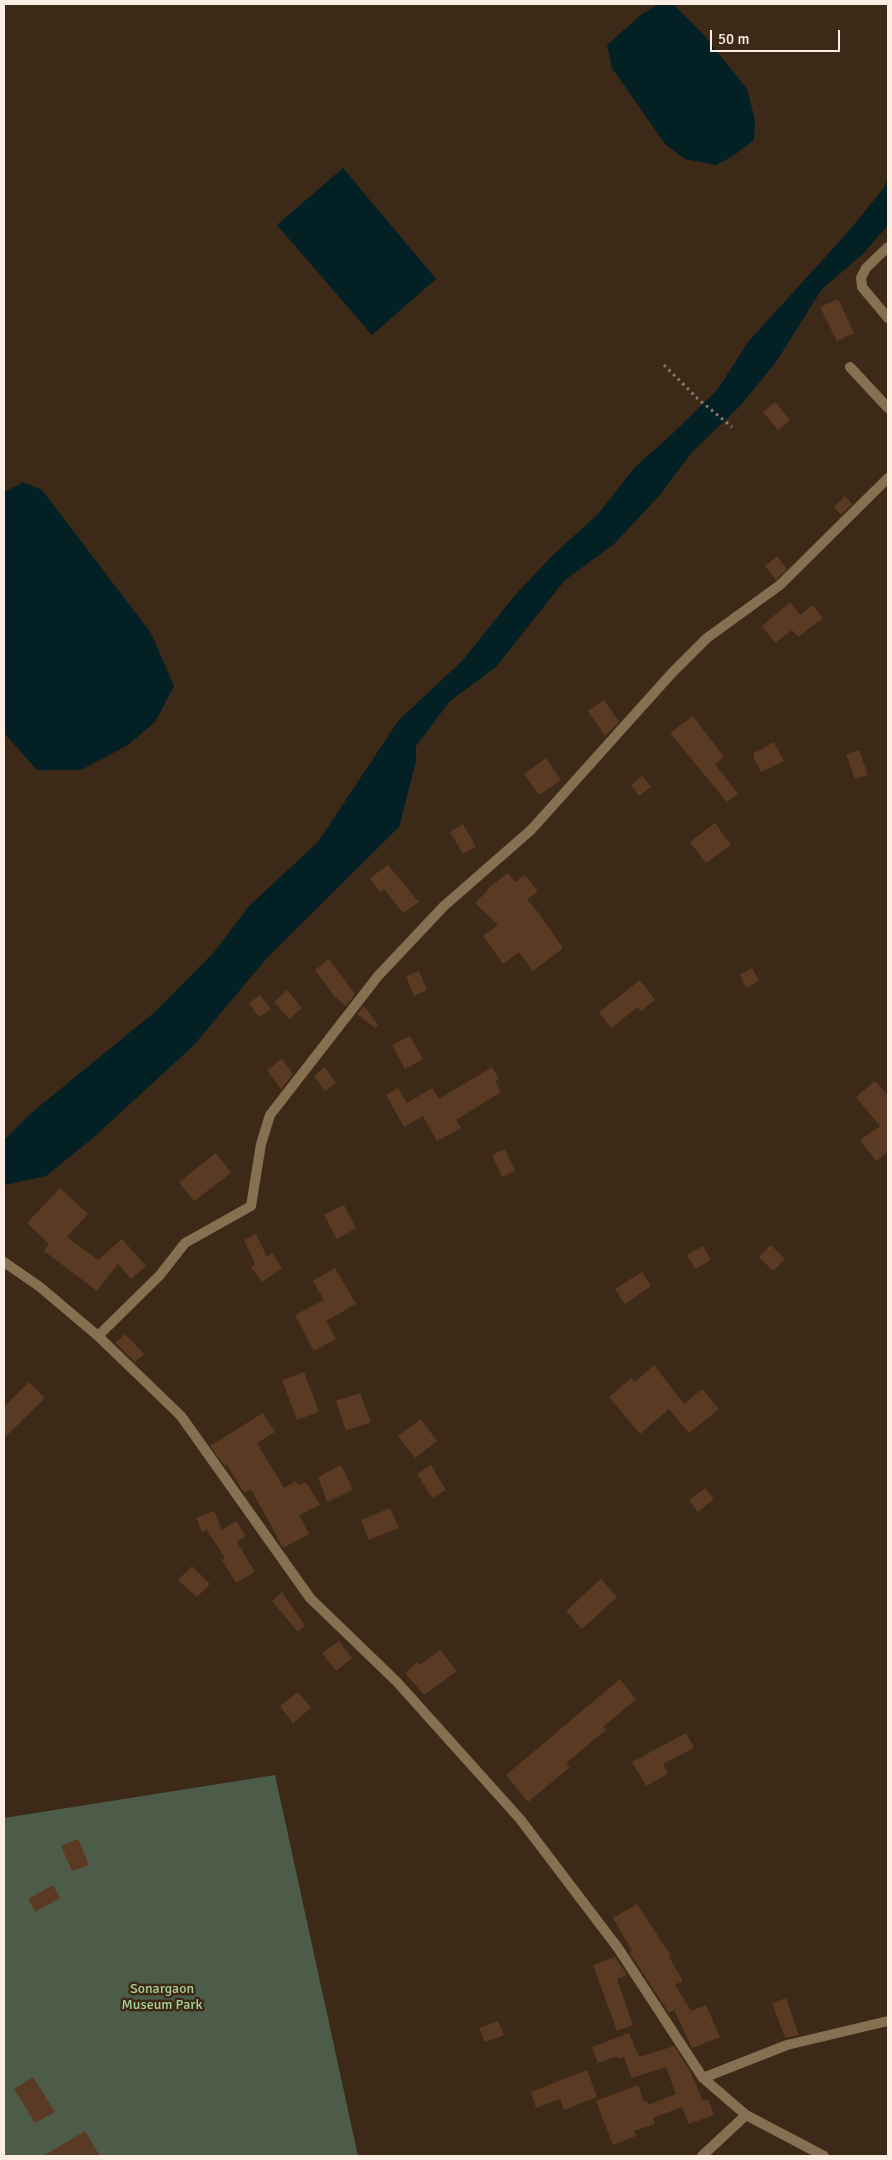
<!DOCTYPE html>
<html>
<head>
<meta charset="utf-8">
<style>
  body { margin:0 }
  #map { position:relative; width:892px; height:2160px; overflow:hidden; background:#3d2918; font-family:Signika,sans-serif }
  canvas { display:block }
  .frame { position:absolute; inset:0; border:5px solid #fbede2; pointer-events:none }
  .scale { position:absolute; left:710px; top:30px; width:130px; height:22px; box-sizing:border-box; border:2px solid #fbede2; border-top:0; padding-left:6px; font-size:15px; line-height:18px; white-space:nowrap; color:#fbede2; -webkit-text-stroke:4px #3d2918; paint-order:stroke }
</style>
</head>
<body>
<div id="map">
<canvas width="892" height="2160"></canvas>
<div class="frame"></div>
<div class="scale">50 m</div>
</div>
<script>
const g = document.querySelector('canvas').getContext('2d');
g.lineJoin = 'round';
function fillPath(path, color) {
  g.fillStyle = color;
  g.fill(path, 'evenodd');
}
function poly(rows) {
  const path = new Path2D();
  for (const r of rows) {
    path.moveTo(r[0], r[1]);
    for (let i = 2; i < r.length; i += 2) path.lineTo(r[i], r[i + 1]);
  }
  return path;
}
function stroke(path, color, width, dash) {
  g.strokeStyle = color;
  g.lineWidth = width;
  g.lineCap = dash ? 'butt' : 'round';
  g.setLineDash(dash || []);
  g.stroke(path);
}
function write(font, color, halo, rows, align = 'center') {
  g.font = font + ' Signika,sans-serif';
  g.lineWidth = 5;
  g.setLineDash([]);
  g.textBaseline = 'middle';
  g.strokeStyle = halo;
  g.fillStyle = color;
  for (const [text, x, y, turn = 0] of rows) {
    g.save();
    g.translate(x, y);
    g.rotate((+turn || 0) * Math.PI / 180);
    g.textAlign = isNaN(turn) ? turn : align;
    if (halo) g.strokeText(text, 0, 0);
    g.fillText(text, 0, 0);
    g.restore();
  }
}
const green = poly([
  [275,1775,358,2156,4,2156,4,1818]
]);
const water = poly([
  [657,5,674,5,703,34,747,89,755,120,754,140,733,156,716,165,685,159,665,144,612,68,607,45,642,14],
  [343,168,436,279,372,335,277,225],
  [888,178,888,225,863,254,822,289,776,362,740,406,692,452,659,496,614,544,565,580,496,667,450,701,416,746,416,761,399,827,267,958,193,1046,93,1138,46,1176,4,1185,4,1140,30,1114,156,1011,215,951,249,906,318,842,398,721,462,661,516,594,552,556,599,513,635,467,672,434,718,389,748,342,847,233,883,189],
  [23,482,42,490,151,633,174,686,155,722,128,745,81,770,37,770,4,733,4,492]
]);
const building = poly([
  [838,299,854,333,837,341,820,307],
  [775,402,790,420,778,430,763,412],
  [845,496,852,504,841,515,834,507],
  [777,556,787,569,776,580,765,566],
  [790,602,800,615,813,605,823,618,798,637,792,630,775,643,762,626],
  [604,700,619,722,605,736,588,711],
  [693,716,724,757,715,764,738,794,727,802,670,733],
  [774,742,784,761,761,772,754,758,754,753],
  [859,750,868,775,855,779,846,754],
  [546,758,561,780,539,795,524,774],
  [642,776,651,787,639,796,631,785],
  [715,823,731,845,706,863,690,842],
  [463,824,476,847,463,854,450,832],
  [388,865,419,902,403,913,384,889,380,892,370,878],
  [508,873,515,882,525,875,538,891,527,900,538,912,563,948,533,971,519,952,503,964,483,936,498,925,475,903,488,890,487,889],
  [329,959,355,994,346,1006,335,997,315,970],
  [752,968,759,981,746,988,740,975],
  [419,971,427,990,414,996,406,976],
  [640,980,655,1000,641,1011,638,1007,611,1028,599,1012],
  [287,990,302,1008,289,1019,274,1002],
  [260,995,271,1009,259,1017,249,1003],
  [364,1006,378,1025,375,1028,357,1014],
  [410,1036,423,1059,405,1069,392,1045],
  [282,1059,293,1074,281,1089,267,1070],
  [325,1067,336,1083,325,1091,314,1076],
  [492,1067,499,1079,495,1081,501,1092,456,1120,461,1128,437,1141,423,1116,404,1127,386,1095,398,1088,407,1103,432,1088,439,1099],
  [875,1081,888,1095,888,1152,876,1161,860,1140,880,1126,856,1097],
  [505,1149,515,1171,502,1177,492,1155],
  [216,1153,231,1173,194,1201,179,1182],
  [60,1188,88,1214,67,1237,98,1260,122,1239,146,1266,131,1279,118,1264,97,1291,44,1251,49,1244,27,1223],
  [344,1205,356,1228,337,1239,324,1215],
  [256,1234,267,1257,272,1253,282,1268,262,1282,251,1267,255,1264,244,1240],
  [771,1245,785,1259,773,1271,759,1257],
  [703,1246,711,1260,695,1269,687,1255],
  [335,1268,356,1304,326,1321,336,1339,314,1351,295,1315,324,1300,313,1281],
  [642,1272,651,1286,625,1304,615,1289],
  [125,1334,144,1354,135,1362,115,1343],
  [654,1365,684,1404,702,1389,719,1409,689,1433,669,1409,640,1434,609,1397,631,1378,635,1382],
  [304,1372,319,1412,297,1420,282,1380],
  [29,1382,45,1398,4,1438,4,1407],
  [360,1393,371,1422,346,1431,336,1401],
  [263,1413,275,1432,257,1443,284,1488,296,1481,298,1485,306,1482,320,1505,299,1515,309,1534,283,1548,251,1489,244,1493,227,1465,225,1466,210,1446],
  [421,1419,437,1441,415,1458,398,1436],
  [341,1465,353,1490,327,1502,318,1477],
  [431,1465,446,1490,432,1498,417,1474],
  [705,1488,714,1499,698,1512,689,1500],
  [390,1508,399,1528,369,1540,361,1520],
  [214,1511,222,1530,236,1521,246,1536,237,1542,255,1572,236,1583,222,1560,225,1558,207,1530,202,1532,196,1518],
  [192,1566,210,1584,197,1597,178,1580],
  [601,1579,617,1597,582,1629,566,1611],
  [282,1592,305,1626,298,1632,272,1601],
  [339,1641,352,1658,336,1671,322,1653],
  [440,1650,457,1671,424,1695,405,1673,417,1662,420,1665],
  [620,1679,636,1699,603,1727,606,1730,566,1763,570,1767,528,1802,506,1775],
  [298,1692,311,1708,293,1723,280,1706],
  [686,1733,694,1748,663,1764,668,1774,646,1786,632,1762],
  [78,1839,89,1865,72,1871,61,1846],
  [53,1885,60,1898,35,1912,28,1899],
  [637,1904,671,1956,669,1957,683,1981,675,1985,691,2011,706,2005,720,2037,692,2048,674,2010,669,2013,629,1952,632,1951,613,1918],
  [615,1957,627,1975,617,1979,633,2025,617,2031,593,1965],
  [786,1998,799,2035,785,2038,772,2003],
  [498,2021,504,2035,485,2042,479,2028],
  [629,2033,639,2057,674,2046,690,2071,703,2101,708,2099,714,2115,689,2124,682,2107,653,2118,655,2124,634,2131,636,2136,613,2145,596,2101,638,2085,644,2102,647,2101,648,2105,676,2094,666,2067,632,2078,624,2057,618,2059,617,2056,598,2063,592,2047],
  [587,2070,597,2097,564,2110,560,2099,536,2108,531,2092],
  [33,2077,55,2112,35,2123,14,2089],
  [85,2131,100,2156,43,2156]
]);
const path = poly([
  [664,365,698,399,732,427]
]);
const minor = poly([
  [888,247,866,268,861,278,862,287,888,318],
  [850,367,888,408],
  [4,1262,40,1287,98,1336,181,1416,310,1598,397,1682,520,1819,618,1948,703,2078,746,2115,824,2156],
  [98,1336,160,1275,185,1243,251,1206,261,1144,270,1115,378,976,444,906,531,830,671,674,707,638,780,585,888,478],
  [703,2078,787,2045,888,2021],
  [702,2156,746,2115]
]);
const parkNames = [
  ["Sonargaon",162,1989],
  ["Museum Park",162,2005]
];
fillPath(green, '#4d5c48');
fillPath(water, '#032024');
fillPath(building, '#5b3a23');
stroke(path, '#8b796b', 3, [2.5, 4]);
stroke(minor, '#877051', 10);
write('14px', '#a7d097', '#3d2918', parkNames);
</script>
</body>
</html>
